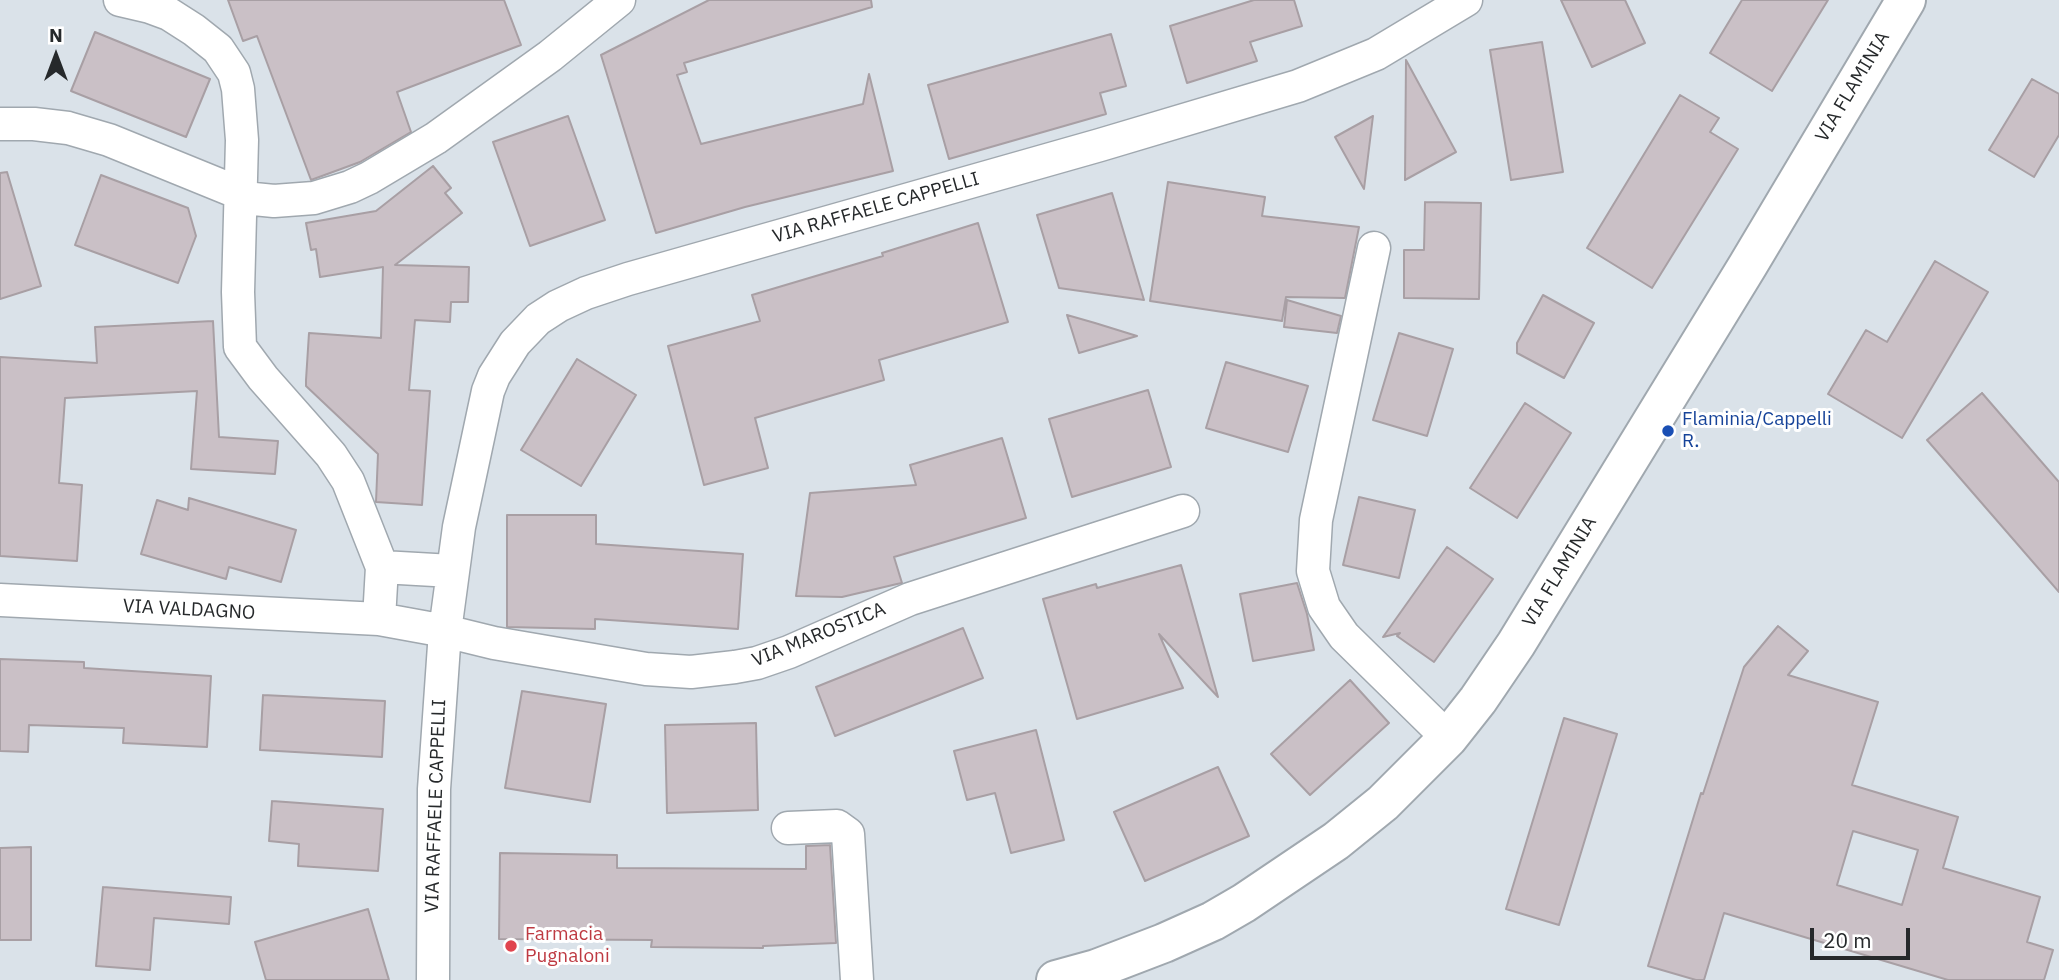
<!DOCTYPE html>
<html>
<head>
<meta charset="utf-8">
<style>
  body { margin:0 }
  #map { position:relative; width:2059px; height:980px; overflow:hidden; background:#dae2e9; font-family:"IBM Plex Sans",sans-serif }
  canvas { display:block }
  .north { position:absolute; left:21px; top:21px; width:70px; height:70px; -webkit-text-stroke:5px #fff; paint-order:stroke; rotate:0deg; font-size:19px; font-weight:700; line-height:28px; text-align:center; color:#26292b }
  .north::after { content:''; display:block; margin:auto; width:24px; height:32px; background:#26292b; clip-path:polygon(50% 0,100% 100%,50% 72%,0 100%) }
  .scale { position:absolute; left:1810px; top:928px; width:100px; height:32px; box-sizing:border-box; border:4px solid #26292b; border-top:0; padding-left:9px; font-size:21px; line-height:24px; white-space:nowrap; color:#26292b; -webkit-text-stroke:5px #fff; paint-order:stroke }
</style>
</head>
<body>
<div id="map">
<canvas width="2059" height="980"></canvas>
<div class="north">N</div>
<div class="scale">20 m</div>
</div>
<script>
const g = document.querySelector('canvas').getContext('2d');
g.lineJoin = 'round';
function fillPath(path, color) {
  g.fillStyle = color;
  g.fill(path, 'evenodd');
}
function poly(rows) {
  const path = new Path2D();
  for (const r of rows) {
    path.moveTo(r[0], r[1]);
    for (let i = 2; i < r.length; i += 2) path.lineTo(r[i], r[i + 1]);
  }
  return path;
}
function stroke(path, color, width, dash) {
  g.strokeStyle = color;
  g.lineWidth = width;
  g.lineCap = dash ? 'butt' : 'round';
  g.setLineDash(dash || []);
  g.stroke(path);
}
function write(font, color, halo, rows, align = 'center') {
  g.font = font + ' "IBM Plex Sans",sans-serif';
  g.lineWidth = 6;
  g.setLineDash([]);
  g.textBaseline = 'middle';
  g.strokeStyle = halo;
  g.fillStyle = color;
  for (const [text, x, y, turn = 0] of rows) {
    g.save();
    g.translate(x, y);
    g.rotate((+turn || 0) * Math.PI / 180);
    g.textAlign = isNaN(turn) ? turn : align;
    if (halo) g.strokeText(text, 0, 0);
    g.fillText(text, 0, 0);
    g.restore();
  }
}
const building = poly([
  [228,0,504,0,521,45,397,92,411,132,360,162,311,180,257,36,243,41,228,0],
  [709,0,871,0,872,7,684,63,687,72,677,75,701,144,863,104,869,74,893,171,745,207,656,233,601,55,709,0],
  [1254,0,1294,0,1302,26,1250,42,1257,61,1187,83,1170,26,1254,0],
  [1561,0,1625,0,1645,43,1592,67,1561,0],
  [1742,0,1828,0,1772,91,1710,53,1742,0],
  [95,32,210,79,186,137,71,91,95,32],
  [1111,34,1126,86,1100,93,1106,114,949,159,928,85,1111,34],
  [1542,42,1563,172,1511,180,1490,50,1542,42],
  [1406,60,1456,152,1405,180,1406,60],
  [2032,79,2059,94,2059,135,2034,177,1989,150,2032,79],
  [1680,95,1719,118,1710,132,1738,149,1652,288,1587,248,1680,95],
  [568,116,605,220,530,246,493,142,568,116],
  [1373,116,1364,189,1335,137,1373,116],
  [433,166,451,188,445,193,462,213,395,265,469,267,468,302,451,302,450,322,415,320,409,390,430,391,422,505,376,502,378,454,306,386,306,380,309,333,381,338,383,267,320,277,316,249,311,250,306,223,376,211,433,166],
  [7,172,41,286,0,299,0,173,7,172],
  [101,175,188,208,196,236,178,283,75,245,101,175],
  [1168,182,1265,197,1262,216,1359,227,1345,298,1286,297,1282,321,1150,301,1168,182],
  [1112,193,1144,300,1059,288,1037,215,1112,193],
  [1425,202,1481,203,1479,299,1404,298,1404,250,1424,250,1425,202],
  [978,223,1008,322,879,360,884,380,755,418,768,468,704,485,668,346,760,321,752,295,883,256,882,253,978,223],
  [1935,261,1988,292,1902,438,1828,394,1866,330,1887,342,1935,261],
  [1543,295,1594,323,1564,378,1517,353,1517,343,1543,295],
  [1287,300,1341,316,1337,333,1284,327,1287,300],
  [1067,315,1095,323,1137,336,1079,353,1067,315],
  [213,321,219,437,278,441,275,474,191,469,197,391,65,398,59,483,82,485,77,561,0,556,0,357,97,363,95,327,213,321],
  [1399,333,1453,349,1427,436,1373,420,1399,333],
  [577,359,636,395,581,486,521,450,577,359],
  [1226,362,1308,386,1288,452,1206,428,1226,362],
  [1148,390,1171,467,1072,497,1049,419,1148,390],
  [1982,393,2059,482,2059,592,1927,440,1982,393],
  [1525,403,1571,433,1517,518,1470,488,1525,403],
  [1002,438,1026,518,894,557,902,583,897,584,842,597,796,596,810,493,916,485,910,465,1002,438],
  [1359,497,1415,510,1399,578,1343,565,1359,497],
  [189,498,296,530,281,582,229,567,226,579,141,554,157,500,188,510,189,498],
  [507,515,596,515,596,544,743,554,738,629,595,619,595,629,507,627,507,515],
  [1447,547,1493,579,1434,662,1397,636,1400,633,1383,637,1447,547],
  [1181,565,1218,697,1159,634,1183,688,1077,719,1043,599,1096,584,1097,588,1181,565],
  [1297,583,1307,614,1314,650,1253,661,1240,594,1297,583],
  [1778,626,1808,651,1788,675,1878,702,1852,785,1958,817,1943,868,2040,897,2027,942,2053,950,2044,980,1948,980,1724,913,1704,980,1696,980,1648,966,1701,793,1703,794,1744,667,1778,626],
  [1853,831,1918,850,1902,905,1837,885,1853,831],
  [963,628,983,678,835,736,816,687,963,628],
  [0,659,84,662,84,668,211,676,207,747,123,743,124,728,29,725,28,752,0,751,0,659],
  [1350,680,1389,723,1310,795,1271,754,1350,680],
  [522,691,606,704,590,802,505,788,522,691],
  [263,695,385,701,382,757,260,750,263,695],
  [1564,718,1617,734,1559,925,1506,909,1564,718],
  [756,723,758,810,667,813,665,725,756,723],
  [1036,730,1064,840,1011,853,995,793,967,800,954,751,1036,730],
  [1218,767,1249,836,1145,881,1114,812,1218,767],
  [272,801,383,809,378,871,298,866,299,844,269,841,272,801],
  [830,845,836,943,763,946,763,948,651,947,652,940,499,939,500,853,617,855,617,868,806,869,806,846,830,845],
  [31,847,31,940,0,940,0,848,31,847],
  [103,887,231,897,229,924,154,918,150,970,96,966,103,887],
  [368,909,389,980,266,980,255,942,368,909]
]);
const street = poly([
  [120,0,150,7,169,14,194,30,218,49,234,73,238,89,242,140,238,292,240,347,263,378,331,455,348,481,382,567],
  [0,124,34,124,68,128,109,140,254,199,274,201,314,198,350,187,369,178,436,138,550,56,619,0],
  [1374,248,1316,520,1313,571,1324,607,1344,636,1448,738],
  [452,571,382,567,379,619,445,631,459,527,488,391,494,376,515,343,538,319,558,306,586,293,628,279,1100,145,1298,86,1376,54,1466,0],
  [0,600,379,619],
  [788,828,837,826,848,834,857,980],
  [433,980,434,789,445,631,494,643,646,669,691,672,735,667,757,663,789,652,910,599,1183,511]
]);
const secondary = poly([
  [1056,980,1096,969,1164,943,1213,921,1244,903,1336,841,1383,803,1448,738,1478,700,1516,644,1748,265,1906,0]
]);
const markers = [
  [1668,431,7,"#1a4fb4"],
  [511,946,7,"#e0444e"]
];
const streetNames = [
  ["VIA FLAMINIA",1853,87,-59],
  ["VIA RAFFAELE CAPPELLI",876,208,-16],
  ["VIA FLAMINIA",1560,572,-59],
  ["VIA VALDAGNO",189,610,3],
  ["VIA MAROSTICA",819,635,-22],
  ["VIA RAFFAELE CAPPELLI",436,806,-88]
];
const transitNames = [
  ["Flaminia/Cappelli",1682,420],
  ["R.",1682,442]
];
const healthNames = [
  ["Farmacia",525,935],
  ["Pugnaloni",525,957]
];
fillPath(building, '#cac0c6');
stroke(building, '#a89fa4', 2);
stroke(street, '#a0a8af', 35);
stroke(secondary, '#a0a8af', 42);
stroke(street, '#fff', 32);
stroke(secondary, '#fff', 38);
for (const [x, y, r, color] of markers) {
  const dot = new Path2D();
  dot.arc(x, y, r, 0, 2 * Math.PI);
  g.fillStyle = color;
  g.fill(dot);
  stroke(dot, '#fff', 2.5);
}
write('19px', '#26292b', '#fff', streetNames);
write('19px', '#164399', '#fff', transitNames, 'left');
write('19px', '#be3a42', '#fff', healthNames, 'left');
</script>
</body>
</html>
